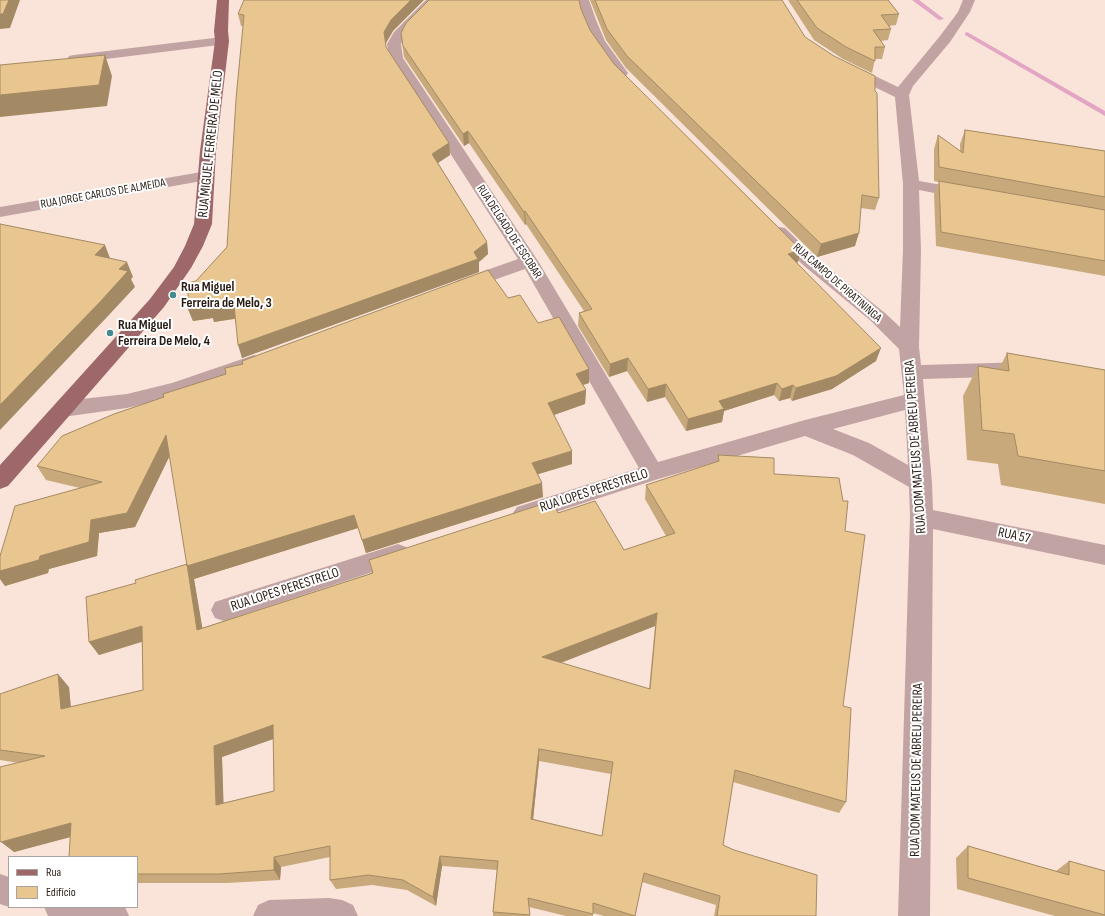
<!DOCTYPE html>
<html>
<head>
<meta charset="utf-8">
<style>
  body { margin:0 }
  #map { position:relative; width:1105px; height:916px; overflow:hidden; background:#fae4d9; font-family:"Sofia Sans Condensed",sans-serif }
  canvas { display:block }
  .legend { position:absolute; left:8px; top:856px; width:130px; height:52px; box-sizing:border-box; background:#fff; border:1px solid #a9a4a1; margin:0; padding:5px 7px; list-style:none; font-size:12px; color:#291c15 }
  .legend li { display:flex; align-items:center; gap:8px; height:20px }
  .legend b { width:20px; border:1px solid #a9a4a1 }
</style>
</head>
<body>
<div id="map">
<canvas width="1105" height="916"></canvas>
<ul class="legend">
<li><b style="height:5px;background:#9e686a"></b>Rua</li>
<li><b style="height:11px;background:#e9c58f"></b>Edifício</li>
</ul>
</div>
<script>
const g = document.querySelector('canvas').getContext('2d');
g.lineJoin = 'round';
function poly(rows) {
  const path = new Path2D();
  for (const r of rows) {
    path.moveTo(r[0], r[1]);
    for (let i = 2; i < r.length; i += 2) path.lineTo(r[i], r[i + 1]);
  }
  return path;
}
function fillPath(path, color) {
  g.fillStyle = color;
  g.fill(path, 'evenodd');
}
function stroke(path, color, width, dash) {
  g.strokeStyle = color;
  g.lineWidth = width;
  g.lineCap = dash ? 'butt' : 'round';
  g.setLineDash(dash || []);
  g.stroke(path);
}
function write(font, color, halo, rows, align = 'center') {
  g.font = font + ' "Sofia Sans Condensed",sans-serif';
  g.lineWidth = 4;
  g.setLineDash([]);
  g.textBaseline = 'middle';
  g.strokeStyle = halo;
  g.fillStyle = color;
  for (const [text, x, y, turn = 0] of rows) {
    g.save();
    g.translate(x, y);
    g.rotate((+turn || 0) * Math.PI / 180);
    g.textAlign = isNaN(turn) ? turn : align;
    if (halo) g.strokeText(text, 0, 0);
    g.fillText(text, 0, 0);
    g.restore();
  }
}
const stream = poly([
  [912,0,919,0,944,19,939,20,912,0],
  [967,32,1105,111,1105,116,965,35,965,33,967,32]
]);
const minor = poly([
  [426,0,439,0,406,34,401,44,403,58,538,261,658,462,805,420,904,395,899,349,871,321,803,265,770,232,773,228,779,227,785,228,815,257,885,313,900,327,903,250,903,184,895,97,844,72,842,69,844,66,849,65,854,66,898,87,940,36,958,12,963,0,975,0,970,12,950,42,913,86,909,95,919,181,965,189,971,190,973,194,971,198,965,199,919,190,921,250,919,347,921,365,1028,362,1035,364,1038,369,1035,374,1028,376,923,379,932,483,933,510,1105,545,1105,565,933,529,930,916,898,916,910,517,909,487,853,455,805,436,655,480,525,522,517,519,513,513,517,507,639,468,525,269,463,291,456,289,454,285,456,281,518,259,389,58,387,44,394,32,426,0],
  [905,410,908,465,869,443,833,429,905,410],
  [577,0,589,0,596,20,605,41,628,73,626,76,621,77,616,76,591,41,582,20,577,0],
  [222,37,227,38,229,41,227,44,74,63,69,62,67,59,69,56,74,55,222,37],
  [207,171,213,173,215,176,213,179,0,217,0,207,207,171],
  [254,355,261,357,264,362,261,367,176,396,127,408,63,417,56,414,53,409,56,404,63,401,127,394,172,383,254,355],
  [398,544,406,547,410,554,406,561,224,621,215,618,211,610,215,602,224,599,398,544],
  [0,874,9,877,9,907,0,904,0,874],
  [329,898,342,900,353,905,358,916,253,916,258,905,269,900,329,898],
  [44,907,125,907,129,916,48,916,44,907]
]);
const major = poly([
  [217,0,229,0,228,31,229,41,216,151,212,224,203,246,191,268,164,307,8,486,0,489,0,465,150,299,174,267,185,246,194,224,200,151,215,41,214,31,217,0]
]);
const wall = poly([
  [590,0,782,0,879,198,875,210,861,208,855,246,817,257,626,68,606,40],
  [788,0,888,0,899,14,896,25,889,26,891,29,888,40,881,41,885,47,882,59,875,59,872,73,843,59,814,40],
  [581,9,590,30,614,64,801,250,798,262,797,263,876,361,832,389,792,401,790,398,779,401,774,395,724,411,722,422,686,431,665,397,647,402,627,371,609,377,578,326,579,313,584,311,526,224,525,225,469,143,464,146,404,57,401,33],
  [238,14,393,31,386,43,386,47,449,143,450,155,438,163,487,242,488,254,479,262,479,272,242,358,235,319,214,322,213,318,193,321,188,309,196,281,227,247,243,26,241,26],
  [965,130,1105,151,1105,276,936,246,934,194,939,182,934,181,934,149,938,135,960,151,960,144],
  [508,298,538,323,589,369,589,383,583,385,586,390,585,404,554,415,572,464,538,474,543,497,366,553,358,528,194,579,202,628,372,573,369,560,558,513,624,550,666,536,645,499,646,485,717,462,718,455,774,474,845,531,843,706,846,802,839,813,733,782,723,845,816,916,714,916,716,905,642,882,635,916,604,916,593,913,593,916,566,916,529,907,530,916,493,916,493,912,497,870,442,866,436,906,407,890,372,885,336,889,330,880,330,857,281,867,280,880,227,883,137,883,137,857,70,837,14,852,19,763,0,760,0,694,69,687,71,707,143,690,142,642,99,655,89,642,136,583,187,564,170,455,135,527,99,533,97,556,49,569,48,573,5,586,0,579,0,556,80,488,46,480,37,466],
  [655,626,649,689,561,663],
  [273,739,274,791,223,803,222,757],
  [539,761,611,774,602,836,533,819],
  [1007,353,1105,370,1105,504,1001,485,998,464,967,460,963,396,978,366,999,369],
  [968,846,1056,871,1069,861,1105,871,1105,916,1055,916,957,889,956,858]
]);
const shadedWall = poly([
  [9,0,20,0,10,28,0,29,0,14],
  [411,0,424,0,393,31,386,43,384,32,391,20],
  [105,55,112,76,107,106,0,117,0,95],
  [468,131,469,143,464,146,463,134],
  [449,143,450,155,433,166,432,154],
  [525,211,526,224,525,225,524,212],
  [859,233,855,246,817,257,821,244],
  [487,242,488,254,479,262,479,272,242,358,238,345,474,252],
  [105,245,111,261,95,255],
  [801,250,798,262,785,266,788,254],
  [127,262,133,277,131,279,135,287,108,316,0,430,0,405,119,269],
  [209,305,234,305,238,318,214,322,213,318,193,321,188,309],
  [881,348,876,361,832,389,792,401,796,388],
  [628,358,627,371,609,377,610,364],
  [589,369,589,383,576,387,576,374],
  [777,383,774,395,724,411,722,422,686,431,688,419,719,401],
  [666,384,665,397,647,402,648,389],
  [793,385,790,398,779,401,782,389],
  [586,390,585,404,548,417,548,403],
  [166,435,173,449,135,527,99,533,97,556,49,569,48,573,5,586,0,579,0,571,40,556,91,520],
  [572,451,572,464,532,476,532,463],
  [542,483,543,497,366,553,362,540],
  [354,515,358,528,194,579,205,643,197,630,187,564],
  [657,613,655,626,542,670,542,657],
  [142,626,150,639,99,655,89,642],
  [58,674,69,687,72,721,61,709],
  [273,725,279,737,222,757,224,816,216,805,214,746],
  [539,749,539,761,532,830,531,819],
  [71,823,82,834,14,852,1,842],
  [440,856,442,866,436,906,433,897],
  [274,857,281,867,280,880,274,870]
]);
const building = poly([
  [0,0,9,0,3,14,0,14,0,0],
  [244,0,411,0,391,20,384,32,386,47,449,143,432,154,487,242,474,252,478,259,238,345,234,305,209,310,209,305,188,309,188,283,196,281,227,247,236,99,244,15,238,14,244,0],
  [429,0,579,0,581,9,590,30,614,64,801,250,788,254,881,348,836,376,796,388,793,385,782,389,777,383,719,401,724,409,688,419,666,384,648,389,628,358,610,364,579,313,592,309,525,211,524,212,468,131,463,134,403,46,401,33,406,23,429,0],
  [595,0,782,0,805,37,834,56,875,76,875,91,877,93,879,198,862,195,859,233,821,244,627,56,607,29,595,0],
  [797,0,888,0,899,14,881,15,891,29,873,30,885,47,875,47,875,61,846,47,817,28,797,0],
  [105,55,99,85,0,95,0,65,105,55],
  [965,130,1105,151,1105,197,939,167,938,135,963,153,965,130],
  [939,181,1105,210,1105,261,941,232,939,181],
  [0,224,105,245,95,255,127,262,119,269,128,271,101,301,0,405,0,224],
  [488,270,508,298,520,295,538,323,559,317,589,369,576,374,586,390,548,403,572,451,532,463,542,483,362,540,354,515,187,566,166,435,127,513,91,520,89,542,40,556,39,560,0,571,0,556,15,506,102,482,37,466,62,436,114,414,164,397,163,394,226,374,225,368,243,364,242,361,488,270],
  [1007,353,1105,370,1105,471,1018,456,1014,434,982,430,978,366,1009,371,1007,353],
  [718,455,774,458,774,474,839,478,843,501,848,501,845,531,865,535,843,706,851,708,846,802,735,770,723,845,734,850,817,875,816,916,717,916,720,896,644,873,635,916,593,903,593,914,528,898,530,915,493,912,498,861,440,856,433,897,403,880,368,875,330,880,330,846,274,857,274,870,219,874,137,874,137,857,69,857,71,823,1,842,0,841,0,767,45,756,0,750,0,694,58,674,61,709,143,690,142,626,89,642,86,597,136,583,135,580,187,564,197,630,373,573,369,560,552,501,558,513,595,501,624,550,675,533,646,485,719,461,718,455],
  [657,613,650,689,542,657,657,613],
  [273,725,274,791,216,805,214,746,273,725],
  [539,749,613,762,602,836,531,819,539,749],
  [968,846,1069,875,1069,861,1105,871,1105,915,968,878,968,846]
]);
const markers = [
  [173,295,4,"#438b8e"],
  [110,333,4,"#438b8e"]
];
const farStreetnames = [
  ["RUA JORGE CARLOS DE ALMEIDA",103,194,-10],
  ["RUA DELGADO DE ESCOBAR",509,232,57],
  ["RUA CAMPO DE PIRATININGA",837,283,41]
];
const streetNames = [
  ["RUA MIGUEL FERREIRA DE MELO",211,144,-84],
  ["RUA DOM MATEUS DE ABREU PEREIRA",916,447,-94],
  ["RUA LOPES PERESTRELO",594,491,-18],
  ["RUA 57",1014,536,12],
  ["RUA LOPES PERESTRELO",285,590,-18],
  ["RUA DOM MATEUS DE ABREU PEREIRA",917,770,-89]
];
const poiNames = [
  ["Rua Miguel",181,287],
  ["Ferreira de Melo, 3",181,303],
  ["Rua Miguel",118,325],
  ["Ferreira De Melo, 4",118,341]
];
fillPath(stream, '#e2a5c4');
fillPath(minor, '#c2a3a3');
fillPath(major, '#9e686a');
fillPath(wall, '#c8a97b');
fillPath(shadedWall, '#a38a64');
fillPath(building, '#e9c58f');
stroke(building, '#a38a64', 1);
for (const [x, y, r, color] of markers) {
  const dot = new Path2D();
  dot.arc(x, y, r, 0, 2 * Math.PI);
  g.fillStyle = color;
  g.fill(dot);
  stroke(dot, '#fff', 1.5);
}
write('12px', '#291c15', '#fff', farStreetnames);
write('14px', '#291c15', '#fff', streetNames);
write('bold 14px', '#291c15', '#fff', poiNames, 'left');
</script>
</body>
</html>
